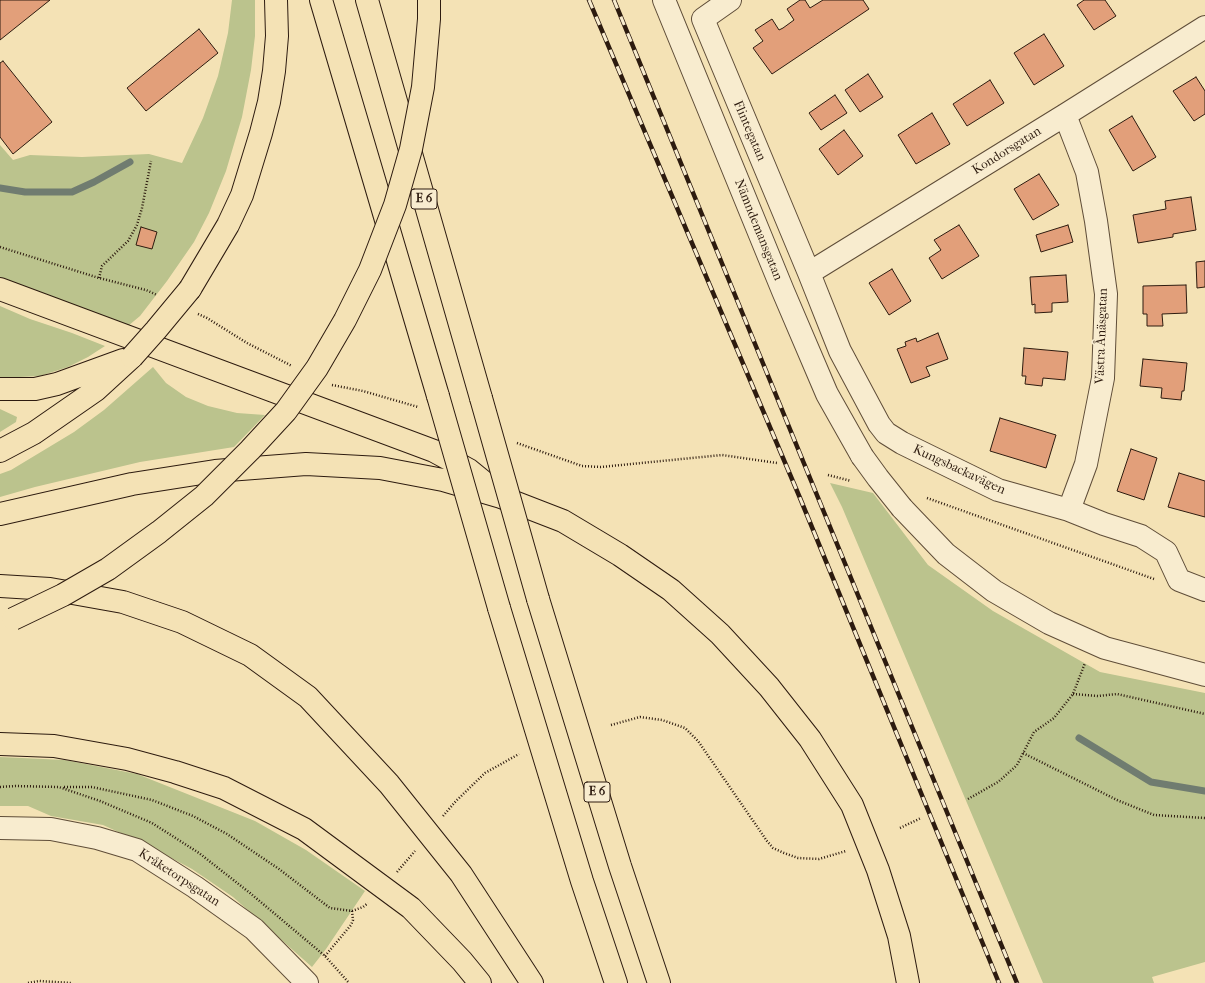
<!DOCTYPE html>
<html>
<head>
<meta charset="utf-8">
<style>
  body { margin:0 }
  canvas { display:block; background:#f4e2b5 }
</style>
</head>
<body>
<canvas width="1205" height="983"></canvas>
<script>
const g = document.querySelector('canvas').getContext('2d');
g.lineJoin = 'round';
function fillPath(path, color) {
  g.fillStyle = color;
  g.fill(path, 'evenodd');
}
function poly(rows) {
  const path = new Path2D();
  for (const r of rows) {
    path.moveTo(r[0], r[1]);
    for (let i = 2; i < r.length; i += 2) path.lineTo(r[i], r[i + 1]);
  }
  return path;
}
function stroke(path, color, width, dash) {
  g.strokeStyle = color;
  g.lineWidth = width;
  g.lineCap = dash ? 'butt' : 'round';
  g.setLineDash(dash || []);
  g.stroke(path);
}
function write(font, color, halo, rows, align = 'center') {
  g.font = font + ' "IM FELL French Canon",serif';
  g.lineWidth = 3.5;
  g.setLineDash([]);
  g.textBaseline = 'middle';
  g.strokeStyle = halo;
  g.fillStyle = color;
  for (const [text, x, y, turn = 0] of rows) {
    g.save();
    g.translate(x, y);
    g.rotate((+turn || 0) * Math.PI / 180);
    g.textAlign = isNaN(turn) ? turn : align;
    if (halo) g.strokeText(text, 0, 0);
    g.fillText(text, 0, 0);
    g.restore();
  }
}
const green = poly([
  [232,0,255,0,255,36,251,70,242,117,226,171,209,213,194,242,167,281,140,316,128,326,0,281,0,145,13,160,30,155,82,157,149,154,182,163,203,118,218,76,228,33],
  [0,306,30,319,72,333,105,346,88,357,68,367,40,376,0,378],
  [153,367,166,383,186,397,208,406,237,413,265,415,234,447,140,462,35,487,0,497,0,474,11,470,74,432,104,410],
  [0,409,17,417,16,422,0,432],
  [830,483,873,493,928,565,993,611,1100,672,1205,693,1205,962,1152,977,1154,983,1043,983,842,507],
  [0,757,65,760,137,774,255,821,306,850,365,891,326,949,312,967,233,897,192,869,145,844,103,825,51,816,28,806,0,806]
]);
const stream = poly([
  [0,188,25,192,72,192,94,182,130,162],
  [1079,738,1151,782,1205,791]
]);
const building = poly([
  [0,0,50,0,0,40,0,0],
  [800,0,805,0,810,8,823,0,863,0,869,9,772,74,753,48,763,41,755,30,772,19,779,30,783,28,794,20,787,9,800,0],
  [1084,0,1105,0,1116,16,1094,30,1077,5,1084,0],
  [199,29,218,53,146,111,127,88,199,29],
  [1044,34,1064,66,1034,85,1014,53,1044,34],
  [3,61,52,122,13,154,0,137,0,63,3,61],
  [868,74,883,97,860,112,845,90,868,74],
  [1196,77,1205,91,1205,114,1194,121,1173,91,1196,77],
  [990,80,1004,103,967,126,953,104,990,80],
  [835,95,847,113,821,130,809,113,835,95],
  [932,113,950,144,916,164,898,135,932,113],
  [1132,116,1156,157,1133,171,1109,130,1132,116],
  [844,130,863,156,838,175,819,149,844,130],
  [1039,174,1059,205,1033,220,1014,189,1039,174],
  [1191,197,1196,230,1173,234,1173,237,1138,243,1133,215,1166,209,1165,201,1191,197],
  [959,225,979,256,942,279,929,258,941,250,934,240,959,225],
  [1068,225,1073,242,1041,252,1036,235,1068,225],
  [141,227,157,232,152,249,136,245,141,227],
  [1205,261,1205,287,1197,288,1196,262,1205,261],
  [892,269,911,301,889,315,869,283,892,269],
  [1066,275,1068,302,1052,303,1052,312,1035,313,1035,304,1032,305,1030,277,1066,275],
  [1186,285,1187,313,1162,314,1163,326,1147,326,1147,314,1143,314,1143,286,1186,285],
  [938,333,948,359,926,367,930,376,911,383,897,349,906,346,905,342,916,338,917,342,938,333],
  [1024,348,1068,352,1065,380,1043,378,1042,386,1025,384,1026,376,1022,376,1024,348],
  [1143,359,1187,363,1184,391,1182,391,1181,400,1161,398,1162,388,1140,386,1143,359],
  [1000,418,1056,435,1046,468,990,451,1000,418],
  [1131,449,1157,458,1144,500,1117,491,1131,449],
  [1179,473,1205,481,1205,517,1168,507,1179,473]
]);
const path = poly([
  [0,247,99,278,146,290,157,295],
  [99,278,102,266,128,241,137,225,142,208,151,161],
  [198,314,207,318,247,343,292,366],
  [332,385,363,391,418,407],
  [517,443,582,466,601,467,722,455,777,463],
  [828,475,851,481],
  [927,498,1154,579],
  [1073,694,1098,696,1117,694,1205,714],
  [611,725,640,717,662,720,685,728,698,741,767,841,773,848,784,853,798,858,819,859,846,851],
  [1023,753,1117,800,1154,815,1205,818],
  [0,787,15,786,59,787,100,801,152,823,199,853,250,893,325,956,349,983],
  [64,787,92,787,152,800,193,816,227,834,279,869,330,908,352,911,363,907,368,903],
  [968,799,998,782,1017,765,1034,732,1054,718,1073,694,1085,663],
  [443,816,456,801,485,773,519,754],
  [900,828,921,818],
  [397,872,415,851],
  [325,956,351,925,353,920,352,911],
  [28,983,39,981,71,983]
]);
const minor = poly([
  [664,0,783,291,827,394,862,456],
  [730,0,703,19,809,273,840,351,879,424,886,433,902,443,998,490,1069,510,1104,524,1141,536,1166,552,1179,580,1205,590],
  [1065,115,1087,172,1096,221,1106,294,1103,378,1086,464,1069,510],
  [809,273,1065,115,1205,27],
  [902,508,946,554,994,591,1049,623,1105,648,1205,675],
  [0,828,51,829,97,838,137,850,195,887,254,929,307,983]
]);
const highway = poly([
  [321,0,438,396],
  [367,0,481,398],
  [0,289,434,451,469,470,496,492],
  [190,289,228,225,242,195,261,133,269,102,274,71,277,36,276,0],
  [0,389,35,389,57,384,123,360],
  [0,451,34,433,96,390,132,357],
  [0,514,132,484,215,471,306,464,380,468,443,480,501,497,563,521,620,555,671,590,720,634,769,687,810,739,852,805,878,870,899,936,908,983],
  [0,586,50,589,123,602,182,622,250,655,308,697,389,784,461,874,532,983],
  [538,599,620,866,659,983],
  [499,608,582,881,616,983],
  [0,744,54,746,127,759,175,772,224,788,304,829,411,908,462,961,480,983]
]);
const rail = poly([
  [589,0,800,498,999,983],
  [614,0,1017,983]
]);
const minorBridge = poly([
  [862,456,878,478,902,508]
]);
const highwayBridge = poly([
  [132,357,156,330,190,289],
  [438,396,499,608],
  [481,398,538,599],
  [13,619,63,595,108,569,159,532,204,496,250,450,286,411,317,368,345,320,370,270,395,205,411,149,423,87,429,19,429,0]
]);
const shields = [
  [424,199,26],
  [597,792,26]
];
const shieldNames = [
  ["E 6",424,199],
  ["E 6",597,792]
];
const streetNames = [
  ["Flintegatan",749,131,67],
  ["Kondorsgatan",1007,151,-32],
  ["Nämndemansgatan",758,230,68],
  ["Västra Ånäsgatan",1102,336,-88],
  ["Kungsbackavägen",959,470,25],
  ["Kråketorpsgatan",179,878,33]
];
fillPath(green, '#bbc38d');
stroke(stream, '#707c70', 7);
fillPath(building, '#e29f7a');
stroke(building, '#2d1b0f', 1);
stroke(minor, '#5f4d38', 24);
stroke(highway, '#2d1b0f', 24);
stroke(path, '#2d1b0f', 2.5, [1, 2]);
stroke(minor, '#f8eccf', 22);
stroke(highway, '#f4e2b5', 22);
stroke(rail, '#2d1b0f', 4.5);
stroke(rail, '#f8eccf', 3, [9]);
stroke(minorBridge, '#5f4d38', 24, []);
stroke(highwayBridge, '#2d1b0f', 24, []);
stroke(minorBridge, '#f8eccf', 22);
stroke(highwayBridge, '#f4e2b5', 22);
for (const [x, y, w] of shields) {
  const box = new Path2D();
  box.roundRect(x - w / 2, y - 10, w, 20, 3);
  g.fillStyle = '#f8eccf';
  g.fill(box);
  stroke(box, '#2d1b0f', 1);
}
write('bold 12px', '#2d1b0f', null, shieldNames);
write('13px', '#2d1b0f', '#f8eccf', streetNames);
</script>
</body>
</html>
